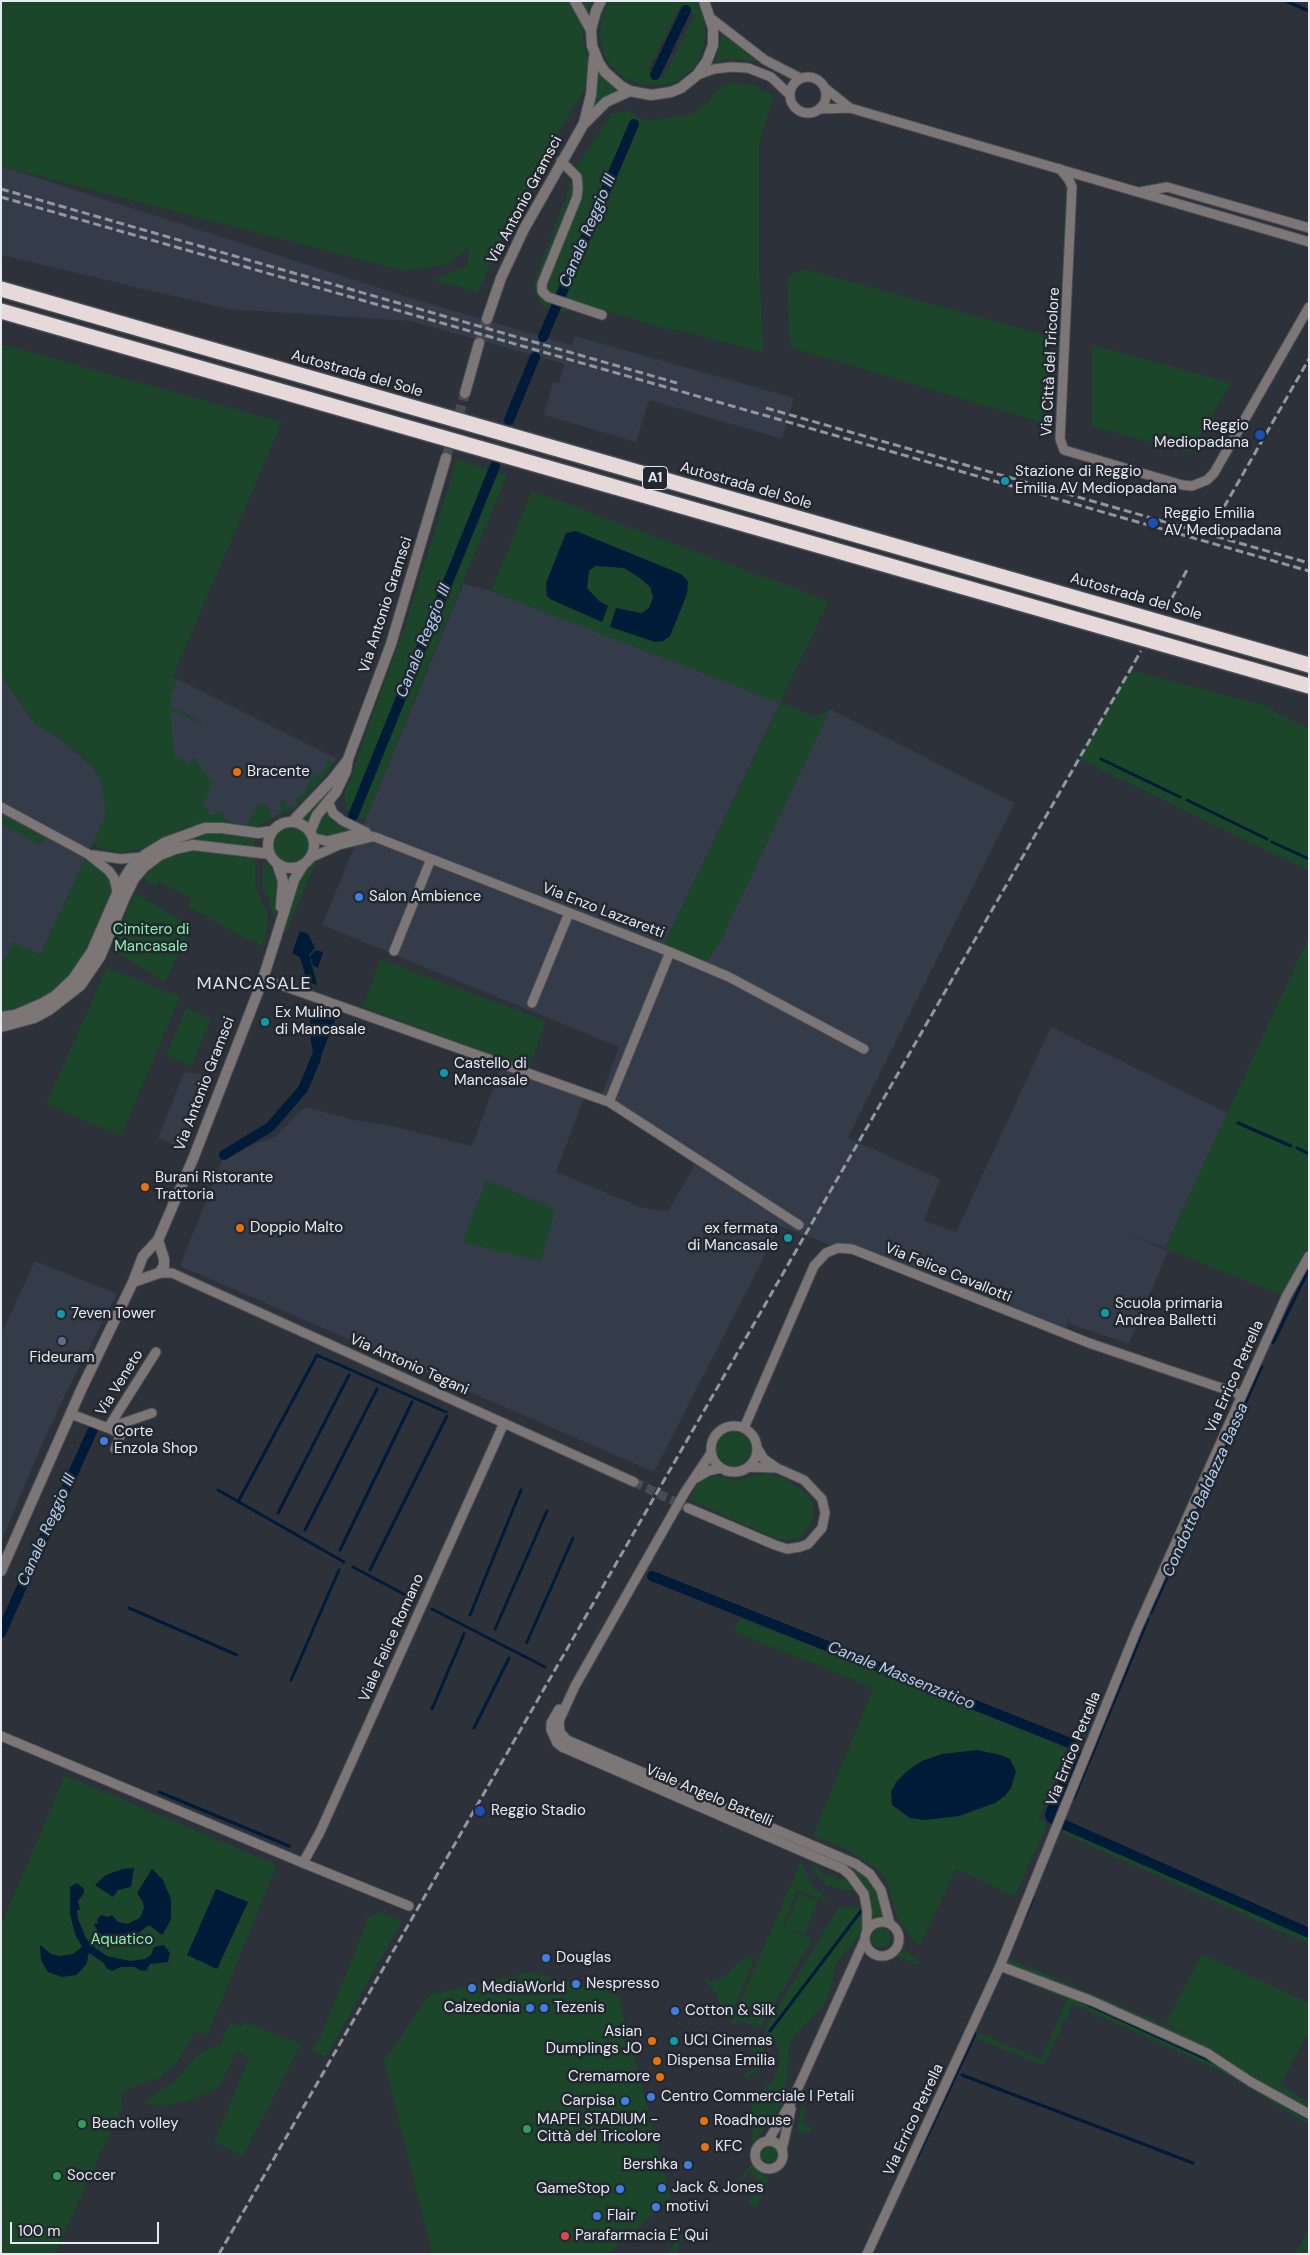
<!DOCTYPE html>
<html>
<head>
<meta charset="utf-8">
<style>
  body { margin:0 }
  #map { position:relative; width:1310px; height:2255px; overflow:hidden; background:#2c313a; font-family:"DM Sans",sans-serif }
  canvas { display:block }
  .frame { position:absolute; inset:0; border:2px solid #e7eaf0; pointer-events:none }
  .scale { position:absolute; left:10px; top:2222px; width:149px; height:22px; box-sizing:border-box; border:2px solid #e7eaf0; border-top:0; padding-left:6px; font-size:15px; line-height:18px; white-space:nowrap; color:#e7eaf0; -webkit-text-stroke:4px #222730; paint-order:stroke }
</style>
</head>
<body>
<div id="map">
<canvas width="1310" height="2255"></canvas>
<div class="frame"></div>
<div class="scale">100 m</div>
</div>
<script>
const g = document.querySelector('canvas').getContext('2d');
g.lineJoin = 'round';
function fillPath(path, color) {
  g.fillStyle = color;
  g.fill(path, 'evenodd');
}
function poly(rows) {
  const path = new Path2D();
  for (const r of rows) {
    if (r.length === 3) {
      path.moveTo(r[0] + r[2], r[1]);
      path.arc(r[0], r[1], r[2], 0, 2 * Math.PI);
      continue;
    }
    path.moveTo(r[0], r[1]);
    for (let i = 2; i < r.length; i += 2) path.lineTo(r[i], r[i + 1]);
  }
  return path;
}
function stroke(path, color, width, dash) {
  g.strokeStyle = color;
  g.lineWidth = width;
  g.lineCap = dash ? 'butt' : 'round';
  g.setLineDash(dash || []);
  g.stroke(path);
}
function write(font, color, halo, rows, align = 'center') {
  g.font = font + ' "DM Sans",sans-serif';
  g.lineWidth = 5;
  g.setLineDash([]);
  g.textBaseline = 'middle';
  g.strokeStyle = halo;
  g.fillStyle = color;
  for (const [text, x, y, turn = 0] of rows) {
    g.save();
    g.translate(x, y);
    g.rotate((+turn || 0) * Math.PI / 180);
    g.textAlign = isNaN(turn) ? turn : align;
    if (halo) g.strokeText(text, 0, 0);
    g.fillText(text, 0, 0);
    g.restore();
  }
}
const built = poly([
  [1,166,417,300,571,345,575,336,794,398,782,439,649,400,636,442,544,415,553,382,559,383,565,364,410,321,228,309,1,255],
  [463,584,491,591,780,702,662,949,707,961,718,945,830,709,1015,803,848,1138,940,1179,924,1221,956,1232,1051,1027,1228,1113,1165,1248,1123,1232,1168,1251,1129,1344,1068,1323,1072,1312,1063,1333,780,1226,654,1472,180,1266,224,1155,275,1137,305,1107,354,1120,396,1127,472,1146,502,1064,584,1098,556,1172,643,1208,668,1211,697,1161,600,1099,619,1047,322,925],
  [1,675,35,724,59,738,93,767,101,781,106,808,104,820,40,955,14,943,1,966],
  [173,677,337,759,295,808,281,813,254,829,218,822,203,824,171,774,164,700],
  [184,1072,213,1076,184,1149,158,1138],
  [35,1261,117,1294,66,1393,36,1458,1,1543,1,1334]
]);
const green = poly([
  [1,1,592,1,587,14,582,6,583,40,590,69,584,90,529,181,478,292,432,280,468,265,468,248,448,264,405,271,1,166],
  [609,1,696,1,703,13,706,36,700,58,694,68,675,82,664,85,641,85,620,75,605,58,599,35,603,13],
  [680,6,695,14,663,79,648,70],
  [722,34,752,57,759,62,728,59,715,63],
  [599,74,618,91,602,98,591,109,597,92],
  [733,82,752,85,774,95,759,143,759,265,763,352,674,329,670,330,587,305,564,312,541,306,533,286,578,164,612,113,630,111,644,121,677,117,694,113,708,102,720,87],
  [805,269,1048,336,1043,423,790,347,787,279,792,274],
  [1,344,282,422,173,676,177,679,171,695,171,707,202,721,201,723,170,710,174,756,191,764,193,757,212,782,203,805,209,808,207,813,215,816,217,811,225,814,224,819,246,827,259,802,267,806,272,818,254,829,218,822,203,824,180,830,141,849,122,852,105,850,92,844,104,820,106,808,101,781,93,767,80,754,59,738,35,724,1,675],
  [1092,345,1231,383,1190,453,1092,426],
  [457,459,507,475,365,820,347,810,344,795,405,626],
  [532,491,829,601,780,702,815,717,830,709,718,945,707,961,662,949,780,703,491,591],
  [1130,670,1270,707,1281,716,1303,725,1309,730,1309,871,1079,759],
  [328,760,334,763,328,772,295,808,281,813,280,804,282,800,286,800,286,807,296,806,296,799,303,794,313,774,320,776],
  [337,781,308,823,300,818],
  [327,807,335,820,352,830,324,837,317,833,319,820],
  [1,815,45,838,40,845,1,824],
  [291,844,18],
  [210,832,254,836,254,848,201,841,141,862,172,843],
  [203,848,255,857,256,888,268,915,266,935,262,946,237,934,188,906,191,899,159,881,155,886,140,877,165,856,182,850],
  [319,856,286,932,283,933,296,885,303,872],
  [86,857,100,866,111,880,112,888,93,938,78,968,53,993,30,1004,1,1012,1,966,14,942,40,955],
  [263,861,273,870,278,880,277,907,274,919,270,904,263,888],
  [134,893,192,926,165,982,112,950],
  [1309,936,1309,1256,1286,1297,1165,1248],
  [380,959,546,1021,529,1068,363,1007],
  [107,967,180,997,121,1136,46,1104],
  [186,1008,211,1019,191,1066,166,1055],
  [486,1180,555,1209,541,1261,463,1242],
  [734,1449,17],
  [766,1473,783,1478,809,1495,813,1503,813,1520,800,1538,784,1540,775,1538,689,1499,698,1484,707,1477,718,1476,734,1481],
  [739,1618,879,1672,1066,1748,1039,1819,1047,1824,1015,1896,956,1869,920,1945,912,1939,896,1915,890,1891,885,1878,876,1868,844,1848,813,1836,873,1688,734,1632],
  [65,1775,277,1865,207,2036,195,2031,178,2062,160,2077,126,2090,120,2102,123,2104,55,2254,1,2254,1,1925],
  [1067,1829,1309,1936,1309,1944,1062,1833],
  [801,1861,812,1886,831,1903,797,1890,783,1927,812,1940,760,2028,744,2022,731,2023],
  [809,1861,814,1867,826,1875,840,1879,850,1879,858,1891,843,1890,827,1885,815,1874],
  [840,1862,860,1871,868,1878,875,1887,884,1917,872,1918,870,1895,861,1879],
  [799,1893,818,1901,804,1935,785,1927],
  [839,1907,864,1908,861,1933,836,1964,830,1991,823,2007,796,2033,789,2045,786,2084,781,2097,786,2100,752,2144,753,2118,749,2098,756,2095,772,2082,780,2063,780,2054,774,2038,764,2030],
  [380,1912,402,1921,326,2056,312,2051,320,2037,366,1924,366,1918],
  [881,1938,10],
  [902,1947,919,1962,918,1965,896,1956],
  [1202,1954,1309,2003,1309,2031,1280,2085,1309,2102,1309,2125,1225,2073,1073,2004,1043,2065,976,2038,978,2033,1041,2059,1067,1999,1003,1973,1008,1958,1200,2040,1166,2023],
  [751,1956,753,1962,730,2017,727,2019,715,1992,704,1979,711,1981,723,1977,729,1973,736,1963],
  [530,1972,618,1995,671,2198,608,2254,432,2254,384,2061,429,1995],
  [230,2022,241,2027,245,2022,301,2044,243,2156,214,2142,249,2058,236,2051,219,2087,189,2101,162,2106,144,2103,152,2096,175,2081,197,2055,221,2043],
  [735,2041,755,2044,763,2048,766,2054,767,2058,759,2070,745,2079,744,2074,754,2069,758,2056,748,2047,737,2047],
  [801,2106,807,2109,802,2122,812,2128,808,2134,797,2130],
  [769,2154,9],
  [751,2164,769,2179,756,2209,748,2202,762,2183,748,2172,736,2190,733,2189],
  [687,2227,676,2254,666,2254],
  [1309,2228,1309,2254,1295,2254]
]);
const water = poly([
  [576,531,681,574,688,581,687,594,670,636,663,641,655,642,610,627,616,608,642,613,649,608,653,597,650,587,640,578,624,568,595,566,589,571,587,588,599,601,608,606,602,622,550,599,547,596,546,583,566,533],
  [300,931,308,934,315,948,309,955,317,985,307,981,300,957,292,953],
  [316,950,323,952,318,968,313,966,310,956],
  [327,1008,338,1012,320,1059,312,1056,313,1051,311,1042,310,1018,313,1013,319,1015,321,1011],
  [977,1750,1001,1755,1010,1759,1016,1771,1011,1788,1005,1796,995,1803,959,1816,925,1820,910,1818,892,1805,891,1792,896,1782,907,1771,922,1761,942,1754],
  [134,1868,131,1887,118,1890,113,1897,95,1885,106,1875,123,1869],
  [152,1869,163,1880,171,1899,171,1919,167,1927,162,1935,149,1925,137,1934,141,1944,136,1945,121,1945,108,1940,98,1932,94,1924,98,1923,97,1920,101,1915,108,1917,112,1915,118,1922,127,1924,140,1918,144,1908,143,1902,137,1893],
  [77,1883,84,1889,84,1893,78,1901,80,1910,77,1910,78,1919,86,1938,94,1947,107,1956,130,1961,145,1959,151,1955,154,1947,164,1945,170,1953,168,1962,150,1964,146,1971,139,1970,135,1967,121,1967,112,1971,106,1968,104,1963,89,1953,86,1965,76,1975,62,1977,48,1972,41,1960,40,1945,51,1954,59,1956,73,1954,82,1947,75,1934,70,1914,70,1887],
  [216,1889,248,1902,217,1969,187,1955]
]);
const stream = poly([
  [1286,1,1309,11],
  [1101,759,1180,797],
  [1187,800,1267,839],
  [1272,842,1309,859],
  [1238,1123,1291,1146],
  [1297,1148,1309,1154],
  [1273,1343,1309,1269],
  [218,1490,344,1562],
  [238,1502,317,1355,446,1412],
  [278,1513,349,1375],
  [305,1530,377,1389],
  [340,1550,412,1402],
  [353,1567,411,1598],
  [370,1570,447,1416],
  [129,1608,237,1655],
  [432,1609,545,1667],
  [1151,1613,1262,1366],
  [470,1615,521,1490],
  [495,1629,547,1511],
  [527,1642,573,1538],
  [291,1680,339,1570],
  [432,1709,464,1634],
  [474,1728,509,1658],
  [159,1792,289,1846],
  [1074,1798,1148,1619],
  [1023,1921,1033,1898],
  [1080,2001,1213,2062],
  [770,2031,861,1911],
  [962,2075,1193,2163],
  [1244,2082,1309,2119],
  [917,2158,975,2034]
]);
const canal = poly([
  [655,75,686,10],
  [543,337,634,124],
  [509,420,535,357],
  [353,816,495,466],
  [224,1155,270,1127,303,1089,316,1058],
  [652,1576,1070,1743,1075,1747,1076,1752,1050,1814,1051,1818,1056,1821],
  [1,1633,94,1427],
  [1065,1825,1309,1933]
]);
const minorTunnel = poly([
  [634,1482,688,1508]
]);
const tertiaryTunnel = poly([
  [479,343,487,319],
  [446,458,465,393]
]);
const minor = poly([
  [712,19,765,60,800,78],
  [697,75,714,69,731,67,748,68,771,77,790,95],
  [808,95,18],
  [825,88,850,108],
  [819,109,850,108,1309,242],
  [561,161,577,177,578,188,577,197,542,284,542,291,548,297,602,315],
  [1060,169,1069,180,1072,187,1060,439,1064,450,1182,485,1192,486,1207,480,1214,473,1309,307],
  [1140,192,1167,187,1309,228],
  [328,801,333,813,343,821,366,832],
  [1,807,88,854,109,871,114,878,117,891],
  [313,838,327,841,359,833,375,837,670,952,609,1102],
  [93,855,121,859,142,857],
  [310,858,339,845,372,837],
  [394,951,431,859],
  [670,952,729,977,864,1049],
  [278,984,609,1102,799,1225],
  [532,1003,569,913],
  [159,1273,172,1273,634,1482],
  [71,1414,108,1428,156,1352],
  [734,1449,23],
  [108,1428,152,1413],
  [108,1428,121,1434,115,1449],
  [744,1428,814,1266,826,1253,838,1248,852,1249,1089,1343,1242,1395],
  [711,1453,685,1492,575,1686,559,1721,560,1732,567,1740,856,1864,870,1874,881,1890,890,1924],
  [748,1467,777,1468],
  [696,1478,708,1471,721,1468],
  [688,1508,775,1545,787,1549,800,1547,808,1544,822,1528,825,1513,822,1499,804,1480,777,1468,764,1459,758,1449],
  [559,1709,551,1723,551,1730,557,1743,562,1747,843,1869,850,1875,864,1894,867,1911,867,1930],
  [1,1736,303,1863,320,1832,504,1423],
  [303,1863,409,1906],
  [882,1939,17],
  [1000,1966,1092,2001,1207,2053,1251,2082,1309,2114],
  [768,2141,793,2099,865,1939],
  [769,2155,14],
  [782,2150,791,2109],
  [867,2254,1000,1966,1137,1629,1286,1297,1309,1256]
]);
const tertiary = poly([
  [575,1,591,30],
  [601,1,596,11,591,30,592,46,599,63,605,72,621,86,630,91,651,95,671,92,681,88,697,75,707,61,713,45,713,28,704,1],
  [584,123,591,95,594,57],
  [487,319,501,278,524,229,583,125,606,102,630,91],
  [465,393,479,343],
  [292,822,332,780,346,762],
  [291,845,23],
  [310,832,317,815,336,792,346,771,348,759,391,644,446,458],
  [277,863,283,881,281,907],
  [1,1017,15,1015,43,1003,55,996,73,979,92,951,122,882,130,869,146,854,164,843,205,828,222,828,258,833,273,831],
  [1,1027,34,1018,49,1010,81,985,100,957,125,897,134,879,144,867,160,855,175,849,193,845,270,854],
  [133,1282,159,1273,164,1266,164,1259,158,1240],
  [1,1571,81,1390,133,1282,143,1256,158,1240,193,1159,263,979,294,880,303,865]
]);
const motorway = poly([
  [1,289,1309,665],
  [1,311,1309,686]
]);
const rail = poly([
  [1,189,677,383],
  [1,197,1309,571],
  [766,408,1309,563],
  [1224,507,1309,359],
  [1166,609,1187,570],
  [219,2254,1141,651]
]);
const markers = [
  [1260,435,6,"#1a4fb4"],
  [1005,481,5,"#0f9aa8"],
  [1153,523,6,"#1a4fb4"],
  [237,772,5,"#e8710a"],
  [359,897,5,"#3f7fe0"],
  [265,1022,5,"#0f9aa8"],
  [444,1073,5,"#0f9aa8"],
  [145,1187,5,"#e8710a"],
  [240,1228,5,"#e8710a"],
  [788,1238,5,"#0f9aa8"],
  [1105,1313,5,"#0f9aa8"],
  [61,1314,5,"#0f9aa8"],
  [62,1341,5,"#5c6f8a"],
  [104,1441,5,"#3f7fe0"],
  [480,1811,6,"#1a4fb4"],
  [546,1958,5,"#3f7fe0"],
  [576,1984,5,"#3f7fe0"],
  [472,1988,5,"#3f7fe0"],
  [530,2008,5,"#3f7fe0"],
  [544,2008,5,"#3f7fe0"],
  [675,2011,5,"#3f7fe0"],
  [652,2041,5,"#e8710a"],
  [674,2041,5,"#0f9aa8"],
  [657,2061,5,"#e8710a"],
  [660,2077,5,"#e8710a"],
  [651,2097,5,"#3f7fe0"],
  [625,2101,5,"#3f7fe0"],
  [704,2121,5,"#e8710a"],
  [82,2124,5,"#2e9e5b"],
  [527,2129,5,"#2e9e5b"],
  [705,2147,5,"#e8710a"],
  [688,2165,5,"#3f7fe0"],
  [57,2176,5,"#2e9e5b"],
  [662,2188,5,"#3f7fe0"],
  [620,2189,5,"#3f7fe0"],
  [656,2207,5,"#3f7fe0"],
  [597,2216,5,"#3f7fe0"],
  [565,2236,5,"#e0444e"]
];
const shields = [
  [655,478,25]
];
const shieldNames = [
  ["A1",655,478]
];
const streetNames = [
  ["Via Antonio Gramsci",525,200,-62],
  ["Via Città del Tricolore",1051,362,-87],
  ["Autostrada del Sole",357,374,16],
  ["Autostrada del Sole",746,486,16],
  ["Autostrada del Sole",1136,597,16],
  ["Via Antonio Gramsci",386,605,-72],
  ["Via Enzo Lazzaretti",603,911,21],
  ["Via Antonio Gramsci",205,1084,-69],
  ["Via Felice Cavallotti",948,1273,22],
  ["Via Antonio Tegani",409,1365,24],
  ["Via Errico Petrella",1235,1377,-66],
  ["Via Veneto",120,1383,-58],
  ["Viale Felice Romano",392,1638,-66],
  ["Via Errico Petrella",1074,1749,-68],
  ["Viale Angelo Battelli",709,1796,23],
  ["Via Errico Petrella",914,2120,-65]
];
const poiNames = [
  ["Reggio",1249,426,"right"],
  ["Mediopadana",1249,443,"right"],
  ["Stazione di Reggio",1015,472],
  ["Emilia AV Mediopadana",1015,489],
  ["Reggio Emilia",1164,514],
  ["AV Mediopadana",1164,531],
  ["Bracente",247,772],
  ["Salon Ambience",369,897],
  ["Ex Mulino",275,1013],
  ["di Mancasale",275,1030],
  ["Castello di",454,1064],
  ["Mancasale",454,1081],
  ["Burani Ristorante",155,1178],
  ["Trattoria",155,1195],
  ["Doppio Malto",250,1228],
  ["ex fermata",778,1229,"right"],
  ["di Mancasale",778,1246,"right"],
  ["Scuola primaria",1115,1304],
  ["Andrea Balletti",1115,1321],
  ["7even Tower",71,1314],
  ["Fideuram",62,1358,"center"],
  ["Corte",114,1432],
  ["Enzola Shop",114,1449],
  ["Reggio Stadio",491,1811],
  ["Douglas",556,1958],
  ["Nespresso",586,1984],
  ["MediaWorld",482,1988],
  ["Calzedonia",520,2008,"right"],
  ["Tezenis",554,2008],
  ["Cotton & Silk",685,2011],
  ["Asian",642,2032,"right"],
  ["Dumplings JO",642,2049,"right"],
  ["UCI Cinemas",684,2041],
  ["Dispensa Emilia",667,2061],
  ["Cremamore",650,2077,"right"],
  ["Centro Commerciale I Petali",661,2097],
  ["Carpisa",615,2101,"right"],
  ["MAPEI STADIUM -",537,2120],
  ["Città del Tricolore",537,2137],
  ["Roadhouse",714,2121],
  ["Beach volley",92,2124],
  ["KFC",715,2147],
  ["Bershka",678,2165,"right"],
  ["Soccer",67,2176],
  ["Jack & Jones",672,2188],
  ["GameStop",610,2189,"right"],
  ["motivi",666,2207],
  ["Flair",607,2216],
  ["Parafarmacia E' Qui",575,2236]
];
const parkNames = [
  ["Cimitero di",151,930],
  ["Mancasale",151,947],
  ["Aquatico",122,1940]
];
const waterNames = [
  ["Canale Reggio III",588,231,-67],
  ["Canale Reggio III",424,641,-68],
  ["Condotto Baldazza Bassa",1206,1490,-66],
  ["Canale Reggio III",47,1530,-66],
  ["Canale Massenzatico",901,1676,22]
];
const quarterNames = [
  ["MANCASALE",254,984]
];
fillPath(built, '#343c49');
fillPath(green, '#1b462a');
fillPath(water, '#001b38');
stroke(stream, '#001b38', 3);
stroke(canal, '#001b38', 10);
stroke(minorTunnel, '#484d55', 9, [9, 4.5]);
stroke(tertiaryTunnel, '#484d55', 10, [10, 5]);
stroke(minor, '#4a4f57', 11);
stroke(tertiary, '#4a4f57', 12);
stroke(motorway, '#4a4f57', 18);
stroke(minor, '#7d7677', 9);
stroke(tertiary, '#7d7677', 10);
stroke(motorway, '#e7d8d9', 15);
stroke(rail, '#92969d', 3, [8, 4]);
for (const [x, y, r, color] of markers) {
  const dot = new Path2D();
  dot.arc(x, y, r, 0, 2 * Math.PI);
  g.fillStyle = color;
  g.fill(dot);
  stroke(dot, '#222730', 2);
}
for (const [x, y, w] of shields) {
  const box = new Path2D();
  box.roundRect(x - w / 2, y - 11.5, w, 23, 4);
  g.fillStyle = '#222730';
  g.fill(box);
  stroke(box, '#e7eaf0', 1);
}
write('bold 14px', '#e7eaf0', null, shieldNames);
write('15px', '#e7eaf0', '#222730', streetNames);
write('15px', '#e7eaf0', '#222730', poiNames, 'left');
write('15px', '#89f2aa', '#222730', parkNames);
write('italic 16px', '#b2cff0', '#222730', waterNames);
g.letterSpacing = '1px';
write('18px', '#dbe2ee', '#222730', quarterNames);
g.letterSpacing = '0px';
</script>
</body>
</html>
